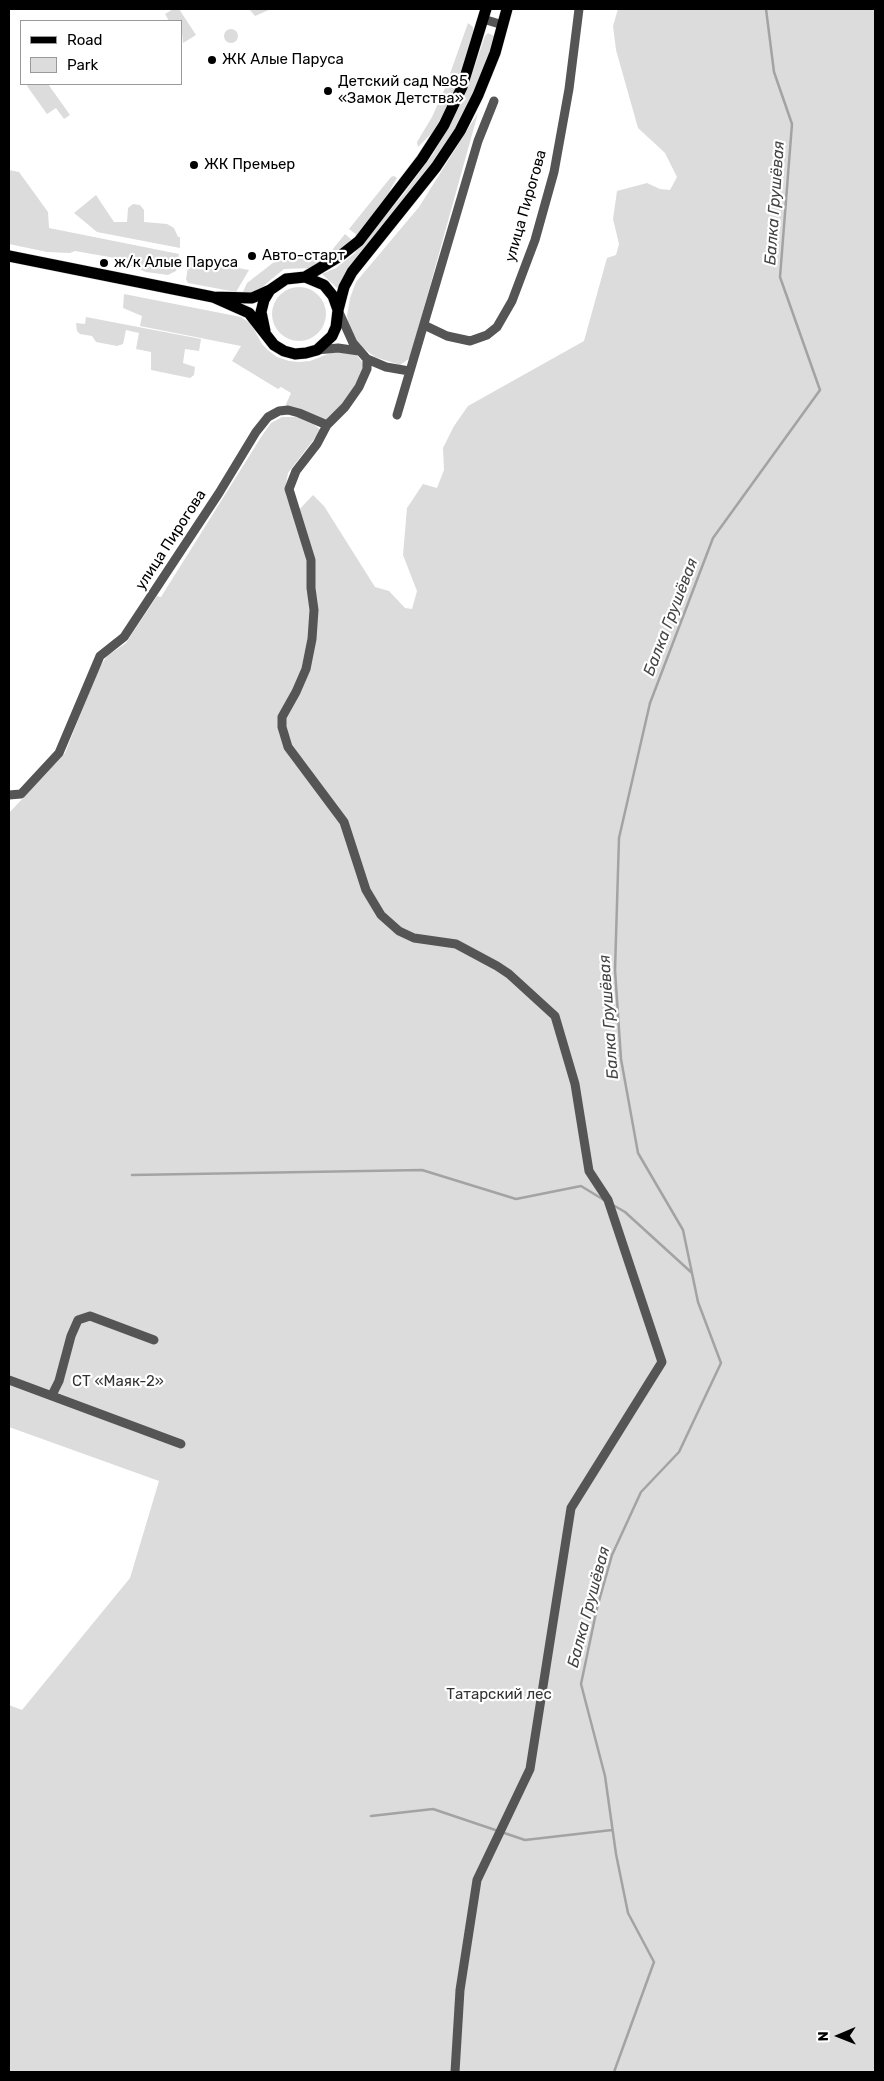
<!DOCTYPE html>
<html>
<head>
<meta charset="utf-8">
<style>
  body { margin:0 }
  #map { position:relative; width:884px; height:2081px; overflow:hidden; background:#fff; font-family:Rubik,sans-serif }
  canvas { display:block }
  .frame { position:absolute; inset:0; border:10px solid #000; pointer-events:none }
  .legend { position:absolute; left:20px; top:20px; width:162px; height:65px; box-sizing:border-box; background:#fff; border:1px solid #999; margin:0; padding:6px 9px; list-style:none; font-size:15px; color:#000 }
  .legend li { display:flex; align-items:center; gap:10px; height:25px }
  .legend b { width:25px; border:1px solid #999 }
  .north { position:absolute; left:814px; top:2011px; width:50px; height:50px; -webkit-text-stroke:4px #fff; paint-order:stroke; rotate:269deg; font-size:14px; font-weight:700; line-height:20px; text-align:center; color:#000 }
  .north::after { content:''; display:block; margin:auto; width:18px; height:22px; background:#000; clip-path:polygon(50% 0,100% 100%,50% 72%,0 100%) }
</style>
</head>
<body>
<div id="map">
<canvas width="884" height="2081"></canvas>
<div class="frame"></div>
<ul class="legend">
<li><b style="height:6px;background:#000"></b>Road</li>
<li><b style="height:14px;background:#dcdcdc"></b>Park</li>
</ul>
<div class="north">N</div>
</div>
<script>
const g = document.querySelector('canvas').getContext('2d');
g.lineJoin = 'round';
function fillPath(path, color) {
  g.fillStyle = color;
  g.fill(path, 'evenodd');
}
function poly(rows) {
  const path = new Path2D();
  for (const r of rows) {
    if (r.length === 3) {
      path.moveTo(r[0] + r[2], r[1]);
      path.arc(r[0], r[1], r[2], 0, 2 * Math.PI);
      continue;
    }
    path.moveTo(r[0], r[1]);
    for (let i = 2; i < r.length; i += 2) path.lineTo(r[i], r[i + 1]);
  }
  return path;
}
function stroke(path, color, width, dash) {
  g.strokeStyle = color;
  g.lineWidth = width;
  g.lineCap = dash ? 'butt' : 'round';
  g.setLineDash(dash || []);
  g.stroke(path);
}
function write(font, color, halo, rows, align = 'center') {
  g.font = font + ' Rubik,sans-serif';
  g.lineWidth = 4.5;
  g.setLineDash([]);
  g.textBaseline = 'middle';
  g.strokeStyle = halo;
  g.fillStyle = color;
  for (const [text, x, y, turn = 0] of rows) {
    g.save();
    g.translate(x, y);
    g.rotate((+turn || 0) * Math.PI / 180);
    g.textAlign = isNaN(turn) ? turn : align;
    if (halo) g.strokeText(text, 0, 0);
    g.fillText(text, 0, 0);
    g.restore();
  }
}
const green = poly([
  [173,9,179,9,196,35,183,43,181,21,169,21,165,14],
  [249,9,271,9,255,16],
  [618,9,875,9,875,2072,9,2072,9,1705,22,1710,130,1578,159,1481,9,1427,9,813,65,753,98,670,107,656,126,643,157,596,161,597,263,434,271,423,282,417,297,417,313,424,321,430,288,473,286,484,286,495,294,515,313,495,324,506,375,587,389,591,405,608,412,609,417,591,403,555,407,508,423,484,437,488,444,470,443,448,454,426,468,406,584,341,607,258,616,255,619,244,613,219,617,191,647,183,660,189,670,190,677,177,665,153,638,128,616,50,613,26],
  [468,23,473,27,473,34,454,92,435,130,418,147,417,142,432,117,445,88],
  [231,36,7],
  [488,33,494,36,495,39,470,105,438,158,338,289,322,274,336,268,354,254,402,196,433,154,463,100,485,36],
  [30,84,48,84,70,115,64,119,56,108,47,114,27,86],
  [478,113,410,358,400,365,375,357,358,344,350,333,347,316,350,298,356,282,419,207],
  [9,170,19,172,48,212,49,228,179,254,176,271,168,275,146,272,122,262,121,259,75,251,70,253,47,252,9,244],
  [394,176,397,178,383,202,357,235,349,229,391,177],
  [96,195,114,222,127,222,128,208,133,204,140,205,144,210,144,222,167,224,174,228,178,237,180,237,180,248,97,232,74,213],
  [345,234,352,240,314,268,284,269,256,292,242,294,247,283,278,259,296,256,324,260],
  [193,259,228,266,249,270,236,292,188,283,186,279,189,261],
  [299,314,27],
  [124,294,241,317,251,324,262,344,269,351,277,357,289,361,299,362,310,361,333,352,355,353,363,363,364,368,344,406,327,421,287,407,286,404,291,393,281,387,278,389,232,361,241,346,140,326,142,316,123,308],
  [86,317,201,339,199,351,185,349,183,363,195,367,194,375,190,378,151,370,151,352,136,349,139,333,126,330,123,344,117,346,96,342,92,336,80,334,77,331,76,323,85,324]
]);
const stream = poly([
  [132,1175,422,1170,516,1199,581,1186,604,1200],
  [613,1205,625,1212,692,1273],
  [371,1816,433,1809,525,1840,612,1830],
  [614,2072,654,1962,628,1913,616,1854,605,1776,581,1684,597,1608,612,1555,641,1492,679,1452,721,1363,698,1302,683,1230,638,1153,621,1059,615,970,619,838,650,703,713,538,820,390,780,277,792,124,774,72,766,9]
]);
const minor = poly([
  [483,19,503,25],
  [338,310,353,343,367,359,386,367,409,371],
  [424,325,447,336,470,341,487,335,497,327,512,301,535,240,554,172,569,89,579,9],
  [317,350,338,348,359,351],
  [397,415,478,141,494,101],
  [327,425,317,444,296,471,289,489,311,560,311,588,314,610,312,639,306,669,296,692,282,717,282,727,288,747,344,822,366,890,381,915,399,931,414,938,456,944,497,966,509,974,555,1016,575,1084,589,1171,608,1200,662,1362,571,1508,530,1769,477,1880,460,1990,455,2072],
  [9,795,21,794,59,753,100,656,124,637,219,493,256,432,268,417,279,411,288,410,299,413,327,425,345,407,359,387,367,369,367,359],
  [9,1380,181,1444],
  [52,1395,59,1381,71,1336,78,1320,90,1316,154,1340]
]);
const major = poly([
  [9,256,213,297,252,298,270,290,286,279,305,277,324,285,333,296,338,310,336,327,332,336,317,350,306,353,295,354,284,351,274,345,249,313,213,297],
  [305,277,340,256,359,241,422,159,444,125,462,87,486,9],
  [338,310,344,287,352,272,436,167,460,131,478,95,495,53,507,9],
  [265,331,261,312,264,300,270,290]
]);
const markers = [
  [212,60,5,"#000"],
  [328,91,5,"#000"],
  [194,165,5,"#000"],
  [252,256,5,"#000"],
  [104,263,5,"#000"]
];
const poiNames = [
  ["ЖК Алые Паруса",222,60],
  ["Детский сад №85",338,82],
  ["«Замок Детства»",338,99],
  ["ЖК Премьер",204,165],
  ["Авто-старт",262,256],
  ["ж/к Алые Паруса",114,263]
];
const streetNames = [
  ["улица Пирогова",526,206,-74],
  ["улица Пирогова",171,540,-57]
];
const parkNames = [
  ["СТ «Маяк-2»",118,1382],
  ["Татарский лес",499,1695]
];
const waterNames = [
  ["Балка Грушёвая",775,203,-86],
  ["Балка Грушёвая",671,617,-69],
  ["Балка Грушёвая",609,1017,-94],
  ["Балка Грушёвая",589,1607,-75]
];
fillPath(green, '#dcdcdc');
stroke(stream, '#a3a3a3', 2.5);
stroke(major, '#dbdbdb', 12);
stroke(minor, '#555', 9);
stroke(major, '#000', 11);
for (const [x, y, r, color] of markers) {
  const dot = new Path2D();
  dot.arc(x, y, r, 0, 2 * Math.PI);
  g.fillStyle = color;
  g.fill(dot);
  stroke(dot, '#fff', 2);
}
write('15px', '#000', '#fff', poiNames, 'left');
write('15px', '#000', '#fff', streetNames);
write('15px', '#333', '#fff', parkNames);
write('italic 16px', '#444', '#fff', waterNames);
</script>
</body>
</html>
